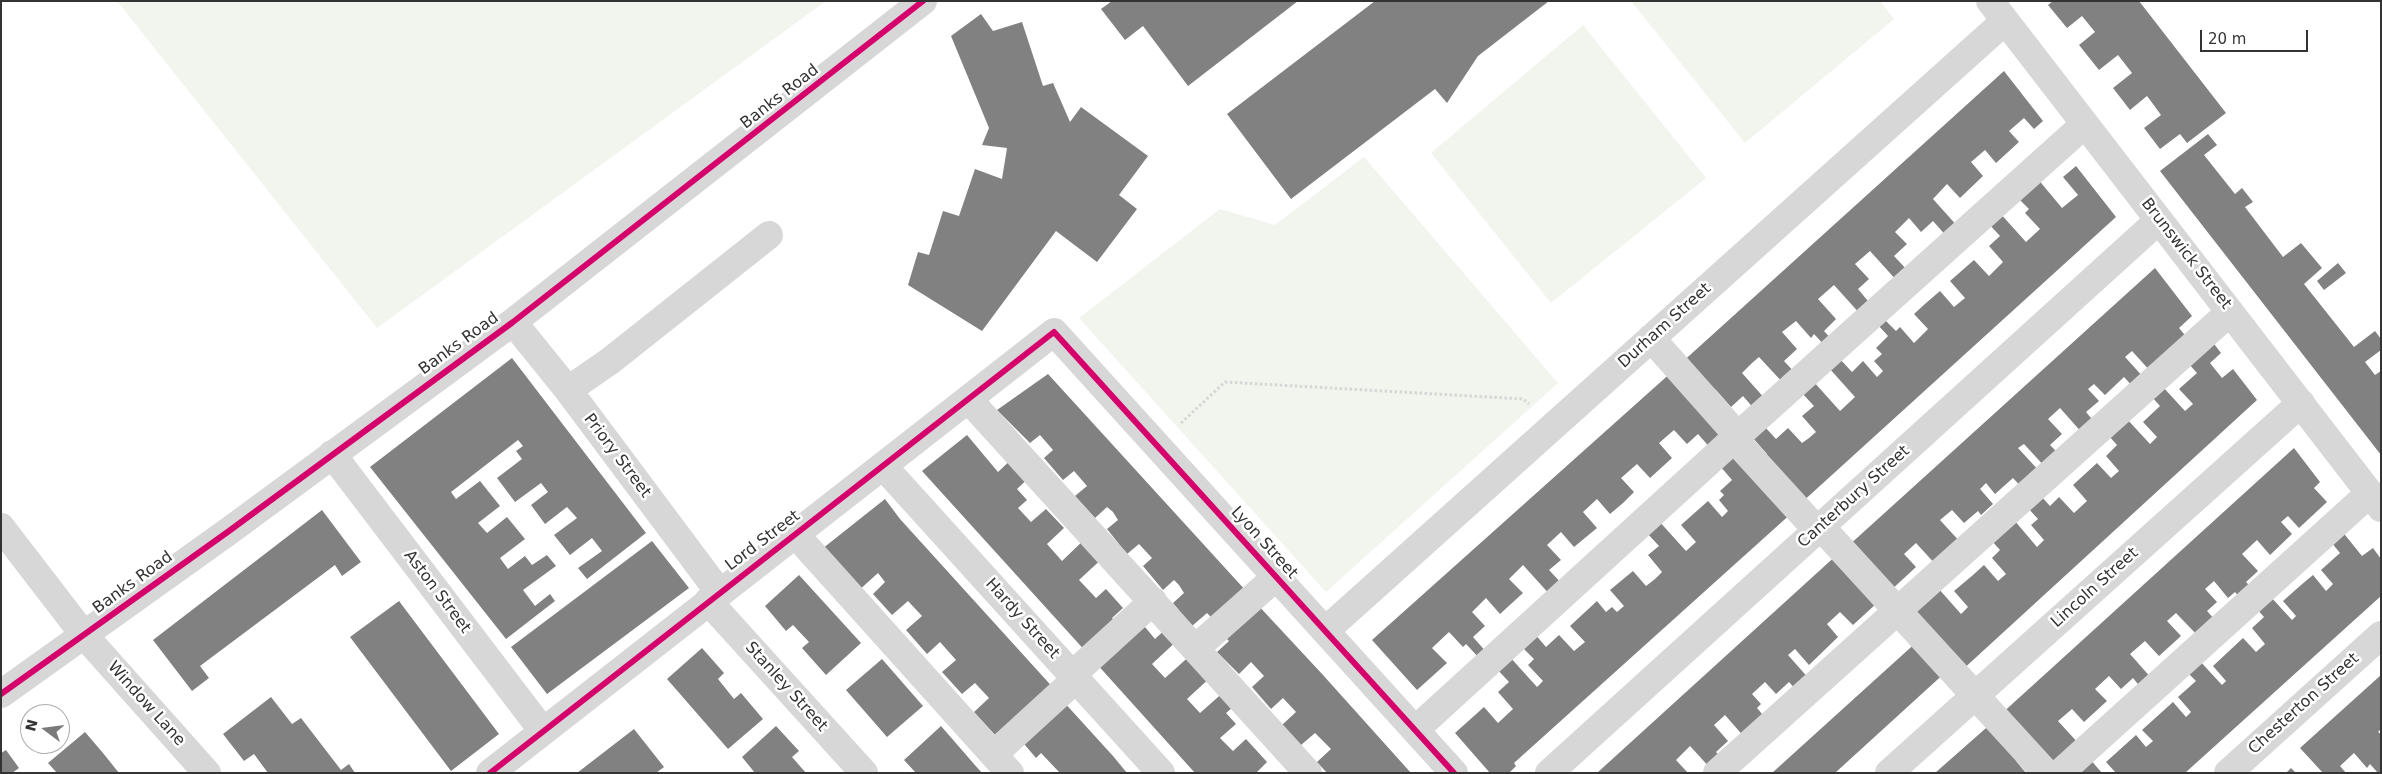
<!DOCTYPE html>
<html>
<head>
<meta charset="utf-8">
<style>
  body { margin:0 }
  #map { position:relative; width:2382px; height:774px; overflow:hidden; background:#fff; font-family:"DejaVu Sans",sans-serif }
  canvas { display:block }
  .frame { position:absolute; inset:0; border:2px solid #333; pointer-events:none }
  .north { position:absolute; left:20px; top:704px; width:50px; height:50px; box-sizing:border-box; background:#fff; border:1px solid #adadad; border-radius:50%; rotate:285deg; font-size:14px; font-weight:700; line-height:20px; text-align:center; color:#333 }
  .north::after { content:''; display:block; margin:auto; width:18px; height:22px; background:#7a7a7a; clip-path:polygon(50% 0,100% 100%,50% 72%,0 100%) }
  .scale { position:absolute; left:2200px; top:30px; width:108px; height:22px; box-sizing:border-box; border:2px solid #333; border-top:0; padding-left:6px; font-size:15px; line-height:18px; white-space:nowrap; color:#333; -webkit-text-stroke:4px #fff; paint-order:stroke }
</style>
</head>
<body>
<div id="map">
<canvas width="2382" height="774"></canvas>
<div class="frame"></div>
<div class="north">N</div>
<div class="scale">20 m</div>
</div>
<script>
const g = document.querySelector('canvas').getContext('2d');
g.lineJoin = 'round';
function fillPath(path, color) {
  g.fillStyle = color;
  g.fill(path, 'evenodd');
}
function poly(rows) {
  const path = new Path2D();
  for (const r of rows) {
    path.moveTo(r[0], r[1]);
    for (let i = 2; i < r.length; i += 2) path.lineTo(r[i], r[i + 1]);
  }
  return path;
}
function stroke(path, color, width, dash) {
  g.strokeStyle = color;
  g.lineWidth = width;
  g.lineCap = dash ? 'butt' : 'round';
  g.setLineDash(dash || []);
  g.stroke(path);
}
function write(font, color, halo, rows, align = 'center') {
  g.font = font + ' "DejaVu Sans",sans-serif';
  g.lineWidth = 5;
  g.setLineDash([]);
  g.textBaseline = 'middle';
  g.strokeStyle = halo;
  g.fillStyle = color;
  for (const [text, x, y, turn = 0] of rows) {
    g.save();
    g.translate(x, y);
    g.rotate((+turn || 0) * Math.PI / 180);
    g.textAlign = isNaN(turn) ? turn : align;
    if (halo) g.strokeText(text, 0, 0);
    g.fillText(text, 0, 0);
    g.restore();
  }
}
const green = poly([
  [117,1,826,1,377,328],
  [1631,1,1880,1,1894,19,1745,143],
  [1583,25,1706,178,1551,303,1431,153],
  [1364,157,1558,383,1326,592,1079,318,1220,209,1275,225]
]);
const building = poly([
  [1112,1,1298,1,1188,86,1143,26,1125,40,1101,9],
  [1375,1,1549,1,1478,56,1447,103,1435,89,1291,199,1227,114],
  [2053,1,2139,1,2226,113,2187,143,2180,134,2160,149,2144,128,2161,115,2153,104,2147,96,2130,110,2113,88,2132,73,2118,55,2099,70,2079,45,2095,32,2082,16,2067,28,2048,5],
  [981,14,993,31,1022,22,1043,86,1053,83,1070,122,1081,107,1148,156,1119,195,1137,209,1097,262,1056,231,982,331,908,285,918,252,929,255,943,211,959,216,975,169,1002,179,1007,148,982,145,989,128,951,36],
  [2004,71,2043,121,2034,129,2024,118,2009,131,2019,142,1996,163,1985,150,1971,162,1983,176,1960,198,1947,184,1933,199,1959,228,1948,238,1933,221,1921,232,1909,218,1895,232,1907,244,1894,256,1909,272,1898,282,1870,251,1855,264,1869,279,1858,289,1872,306,1862,316,1834,285,1818,299,1836,319,1824,331,1834,342,1827,348,1814,334,1811,338,1796,321,1782,332,1797,349,1784,361,1797,375,1785,385,1759,357,1752,363,1742,373,1767,401,1756,411,1743,396,1731,407,1716,390,1679,365],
  [2208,134,2217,145,2204,155,2235,194,2242,188,2253,202,2245,207,2283,257,2301,243,2322,268,2304,284,2354,347,2375,331,2381,339,2381,350,2365,362,2375,375,2381,371,2381,455,2160,171],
  [2076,166,2116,217,1800,504,1760,460,1767,454,1752,437,1764,426,1776,439,1788,428,1802,443,1809,438,1816,432,1802,416,1814,406,1801,392,1813,381,1840,411,1855,397,1829,368,1839,358,1852,372,1863,361,1877,377,1883,371,1874,361,1882,354,1876,348,1888,336,1877,324,1883,318,1896,331,1900,327,1914,343,1928,329,1914,314,1926,303,1940,291,1954,307,1965,298,1950,281,1974,260,1989,276,2003,262,1989,246,2000,236,1987,222,1999,212,2026,242,2040,229,2025,213,2029,209,2016,196,2037,178,2062,208,2078,195,2063,177],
  [2338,263,2346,273,2324,290,2317,281],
  [2155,268,2192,316,2179,328,2189,340,2152,373,2132,351,2125,357,2145,379,2135,389,2124,377,2105,395,2094,384,2088,389,2099,401,2086,412,2096,424,2084,435,2060,408,2048,419,2062,434,2050,445,2061,456,2047,469,2024,444,2018,448,2041,473,2024,490,2013,478,1995,494,1986,483,1980,489,1993,504,1981,515,1978,511,1964,523,1952,510,1940,520,1962,544,1937,566,1916,543,1904,554,1916,567,1889,592,1847,547],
  [2211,340,2221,353,2210,363,2222,378,2233,369,2257,400,1960,672,1915,610,1938,588,1961,614,1968,607,1954,591,1973,575,1984,565,1998,581,2006,574,1992,558,2000,550,1991,540,2014,520,2037,547,2044,540,2031,525,2038,519,2027,507,2040,495,2050,506,2059,497,2074,513,2087,501,2073,485,2097,463,2111,478,2119,471,2106,456,2117,445,2108,435,2126,418,2150,444,2157,437,2143,422,2160,406,2151,396,2162,386,2185,411,2193,404,2179,389,2197,373,2188,363],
  [512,358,646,533,587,579,578,568,602,551,592,538,570,555,554,535,577,518,567,507,545,524,531,505,548,492,541,483,515,502,497,478,522,459,516,451,523,446,518,440,451,492,456,499,480,481,500,506,478,523,487,533,507,517,525,539,500,558,508,569,525,556,532,565,547,555,556,566,523,590,535,606,550,594,555,601,506,639,370,467],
  [1674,370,1725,441,1713,451,1698,434,1687,444,1674,430,1659,443,1672,458,1650,478,1637,464,1621,478,1634,492,1623,503,1610,514,1597,499,1583,512,1597,528,1574,547,1561,532,1547,545,1561,560,1549,570,1564,586,1552,597,1523,565,1509,579,1523,593,1500,614,1486,598,1472,612,1485,626,1473,637,1488,654,1481,660,1466,644,1463,647,1449,632,1432,648,1447,663,1417,690,1372,640],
  [1048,374,1247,592,1214,620,1207,613,1192,626,1173,603,1184,593,1179,585,1174,580,1163,590,1143,566,1152,558,1139,544,1127,554,1107,529,1118,520,1113,512,1107,507,1095,518,1075,496,1087,486,1074,471,1063,480,1044,458,1053,450,1040,435,1030,443,997,410],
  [967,435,998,472,1016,455,1033,474,1017,489,1027,500,1018,508,1031,522,1046,509,1064,528,1047,544,1062,561,1088,536,1106,555,1079,580,1096,598,1106,589,1123,608,1112,618,1119,626,1088,654,922,471],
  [2294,448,2320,482,2314,488,2327,502,2299,528,2288,516,2281,522,2292,534,2270,555,2257,540,2242,554,2258,571,2246,582,2253,589,2241,599,2235,592,2228,598,2214,581,2205,589,2217,602,2207,611,2217,622,2200,638,2176,613,2167,621,2181,636,2159,656,2145,641,2130,654,2153,680,2142,689,2133,678,2121,689,2109,676,2095,689,2107,701,2084,722,2072,709,2058,721,2080,745,2051,773,1999,716],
  [1733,454,1794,511,1514,763,1516,766,1509,773,1490,773,1455,733,1484,707,1498,723,1513,709,1498,692,1509,682,1496,668,1509,656,1537,687,1543,681,1528,665,1534,659,1520,645,1534,633,1546,647,1559,635,1574,651,1585,642,1570,626,1597,601,1606,612,1612,607,1617,612,1624,606,1610,590,1633,571,1646,586,1655,579,1662,572,1648,555,1659,546,1646,532,1658,520,1686,551,1696,542,1681,525,1708,501,1722,517,1728,511,1719,500,1724,495,1720,491,1732,480,1720,466],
  [885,499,900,519,1057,692,996,736,974,712,989,698,975,683,962,694,942,672,956,660,940,642,927,654,906,630,922,616,908,601,892,615,873,594,885,582,878,573,857,592,822,549],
  [322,510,361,562,342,576,335,565,200,666,209,678,192,691,153,640],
  [2341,530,2362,556,2373,548,2381,559,2381,596,2185,773,2116,773,2106,762,2136,735,2146,747,2153,741,2142,730,2173,702,2186,717,2191,712,2178,697,2196,681,2186,671,2198,659,2222,685,2226,681,2213,666,2243,638,2256,652,2265,644,2252,628,2264,617,2256,608,2269,595,2292,620,2296,616,2283,601,2301,585,2313,575,2326,591,2333,584,2321,570,2340,553,2331,542],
  [652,541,689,588,547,694,511,647],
  [1840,552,1877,603,1853,625,1840,612,1827,624,1838,637,1809,665,1795,649,1788,655,1811,681,1798,692,1789,682,1776,694,1765,682,1752,694,1761,704,1757,708,1767,720,1746,739,1725,715,1714,725,1728,741,1716,752,1723,760,1712,770,1690,746,1676,760,1688,773,1597,773],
  [799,575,861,643,826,675,802,648,809,642,793,625,786,631,765,606],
  [399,601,499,734,451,771,350,637],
  [1256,603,1323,675,1411,773,1327,773,1317,762,1331,749,1315,733,1301,745,1282,725,1296,712,1283,698,1271,709,1252,687,1264,676,1251,662,1239,674,1217,652,1229,641,1222,634],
  [1169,626,1180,638,1152,664,1165,678,1193,653,1213,675,1187,699,1200,713,1226,690,1238,703,1226,713,1236,724,1220,738,1233,751,1246,739,1267,762,1256,773,1195,773,1095,662,1145,627,1155,639],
  [1920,639,1948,670,1903,711,1835,773,1772,773],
  [702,648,724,673,718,679,734,699,741,693,763,719,728,749,667,679],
  [882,659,923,706,887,737,846,690],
  [2381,675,2381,729,2378,732,2381,734,2381,773,2378,773,2370,764,2367,768,2354,753,2340,766,2346,773,2323,773,2300,748],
  [271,697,292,724,301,718,341,770,349,764,355,773,268,773,254,754,244,761,223,734],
  [1062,700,1113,756,1127,773,1060,773,1041,753,1036,758,1019,738],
  [1994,721,2024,754,2016,761,2026,773,1935,773],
  [776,726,799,751,792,757,806,773,755,773,742,757],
  [941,726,974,764,982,773,916,773,904,760],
  [634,729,664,767,656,773,577,773],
  [85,732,103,753,119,773,57,773,48,763],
  [6,750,19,768,12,773,1,773,1,753],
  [2089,758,2102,773,2082,773,2078,769],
  [2291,768,2296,773,2286,773]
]);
const path = poly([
  [1181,423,1225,382,1523,399,1529,404]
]);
const minor = poly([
  [1990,1,2381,508],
  [513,322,568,390,719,592],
  [1651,338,1738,436],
  [568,390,610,361,769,235],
  [968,399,1308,773],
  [1734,439,1817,530],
  [332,454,542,730],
  [883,466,1161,773],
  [1,527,84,635,207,773],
  [1821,527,2046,773],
  [795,534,1010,773],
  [708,601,864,773],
  [1325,631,2005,21],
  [1196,648,1276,577],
  [1072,675,1153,601],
  [1,694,229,531,513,322,923,1],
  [1415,730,1734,439,2085,124],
  [994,754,1076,679],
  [490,773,1054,332,1454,773],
  [1549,773,2159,220],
  [1717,773,2230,312],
  [1889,773,2301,403],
  [2060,773,2370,493],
  [2228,773,2381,635]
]);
const cycleway = poly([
  [1,694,229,531,513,322,923,1],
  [490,773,1054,332,1454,773]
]);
const streetNames = [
  ["Banks Road",780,97,-38],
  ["Brunswick Street",2186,254,52],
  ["Durham Street",1665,326,-42],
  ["Banks Road",459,344,-36],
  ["Priory Street",617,456,53],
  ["Canterbury Street",1854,497,-42],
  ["Lord Street",763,541,-37],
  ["Lyon Street",1264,543,48],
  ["Banks Road",133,583,-36],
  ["Lincoln Street",2095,588,-42],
  ["Aston Street",437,592,53],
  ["Hardy Street",1022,619,48],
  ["Stanley Street",786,687,48],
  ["Window Lane",146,704,48],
  ["Chesterton Street",2304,704,-42]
];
fillPath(green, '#f1f5ed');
fillPath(building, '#818181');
stroke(path, '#d6d6d6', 3, [2.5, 2.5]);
stroke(minor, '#d7d7d7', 28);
stroke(cycleway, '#d6006c', 6);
write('16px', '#333', '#fff', streetNames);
</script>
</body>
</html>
